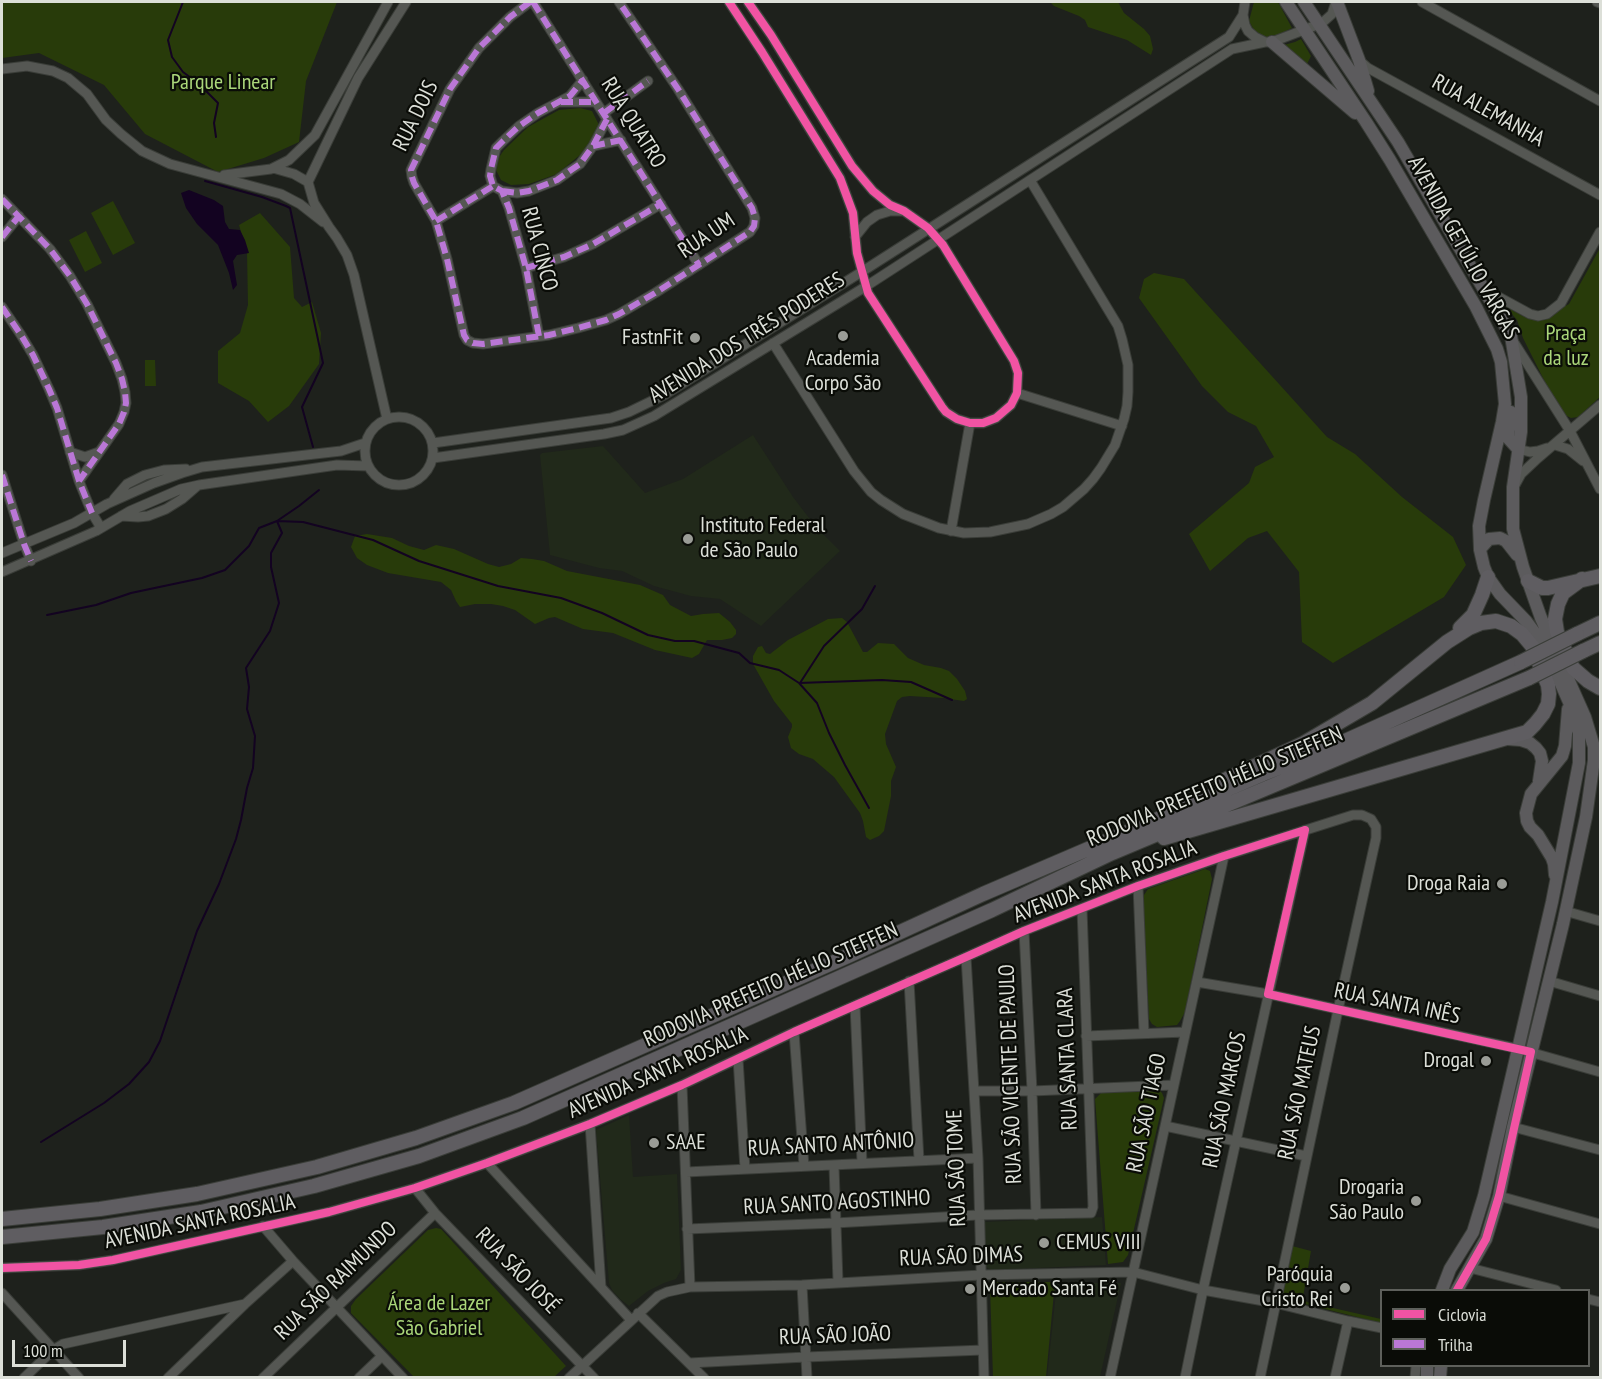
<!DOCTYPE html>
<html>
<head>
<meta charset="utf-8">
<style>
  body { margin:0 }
  #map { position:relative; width:1602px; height:1379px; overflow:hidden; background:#1e211c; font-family:"PT Sans Narrow",sans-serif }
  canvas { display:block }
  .frame { position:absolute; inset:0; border:3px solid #dcdfd8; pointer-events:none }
  .legend { position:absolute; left:1380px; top:1289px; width:210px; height:78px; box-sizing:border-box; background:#0a0c07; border:2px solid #5e605b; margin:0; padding:8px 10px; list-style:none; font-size:18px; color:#dcdfd8 }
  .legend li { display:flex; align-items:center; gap:12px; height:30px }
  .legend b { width:30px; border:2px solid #5e605b }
  .scale { position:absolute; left:12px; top:1340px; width:114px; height:27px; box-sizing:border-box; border:3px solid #dcdfd8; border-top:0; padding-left:8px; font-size:18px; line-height:21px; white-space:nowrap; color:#dcdfd8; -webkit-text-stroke:4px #0a0c07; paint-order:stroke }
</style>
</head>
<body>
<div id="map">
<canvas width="1602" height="1379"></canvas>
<div class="frame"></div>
<ul class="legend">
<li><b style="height:8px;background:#f153a3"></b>Ciclovia</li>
<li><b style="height:8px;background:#ba77d6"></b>Trilha</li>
</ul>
<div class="scale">100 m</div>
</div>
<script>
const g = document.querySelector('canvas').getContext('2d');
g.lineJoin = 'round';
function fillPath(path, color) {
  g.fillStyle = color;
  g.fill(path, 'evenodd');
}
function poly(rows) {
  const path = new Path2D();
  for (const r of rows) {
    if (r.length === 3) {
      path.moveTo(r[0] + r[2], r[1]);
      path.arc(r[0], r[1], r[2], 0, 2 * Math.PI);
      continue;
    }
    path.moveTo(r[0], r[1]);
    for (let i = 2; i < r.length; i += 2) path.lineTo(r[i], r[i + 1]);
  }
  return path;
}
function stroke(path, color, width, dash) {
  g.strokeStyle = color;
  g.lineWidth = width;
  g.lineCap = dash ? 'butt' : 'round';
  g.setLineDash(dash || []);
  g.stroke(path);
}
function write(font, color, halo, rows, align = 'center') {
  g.font = font + ' "PT Sans Narrow",sans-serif';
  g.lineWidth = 4.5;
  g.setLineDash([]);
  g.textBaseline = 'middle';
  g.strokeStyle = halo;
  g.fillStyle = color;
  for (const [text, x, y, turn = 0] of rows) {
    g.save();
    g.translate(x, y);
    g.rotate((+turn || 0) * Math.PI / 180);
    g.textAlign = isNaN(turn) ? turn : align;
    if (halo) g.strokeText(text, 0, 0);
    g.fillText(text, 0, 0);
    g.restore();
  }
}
const built = poly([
  [753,435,793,497,816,527,840,551,761,626,720,599,691,596,654,586,622,571,599,568,550,555,540,455,542,453,603,446,645,493,683,479],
  [629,1115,633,1177,677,1174,681,1270,676,1279,664,1283,648,1291,629,1306,620,1299,612,1290,609,1283,596,1130],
  [1102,1217,1106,1265,991,1270,986,1267,983,1222],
  [1057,1283,1121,1283,1100,1377,1047,1377]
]);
const green = poly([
  [2,2,337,2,306,81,299,142,264,158,218,172,145,134,104,85,39,53,2,58],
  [1050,2,1118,2,1124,13,1144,29,1150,36,1153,49,1151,55,1127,40,1088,27,1085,20,1079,16,1054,6],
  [1254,2,1278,2,1292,28,1274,37,1262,37,1255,32,1249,21],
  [1301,39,1311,56,1306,66,1284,45,1295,42],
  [580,108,592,111,599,125,594,140,580,155,557,174,529,184,511,185,501,180,496,170,497,160,504,150,528,127,559,110],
  [113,201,135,243,113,255,91,213],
  [260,213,290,247,294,298,302,307,312,302,321,333,319,364,289,406,268,422,249,401,218,383,218,351,240,333,248,305,247,252,239,225],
  [86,231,102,263,85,272,69,240],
  [1600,248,1600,397,1578,417,1571,418,1565,415,1547,386,1523,338,1517,320,1504,305,1521,315,1531,318,1560,309,1569,304],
  [1154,273,1184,279,1327,437,1355,454,1402,497,1453,537,1466,565,1444,597,1333,663,1302,642,1299,572,1267,531,1248,538,1210,571,1189,534,1249,483,1255,467,1274,457,1256,426,1228,412,1202,386,1139,298,1144,279],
  [145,360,155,360,156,386,145,386],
  [367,534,392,538,409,546,424,550,436,545,454,549,488,564,499,567,511,564,521,558,532,559,544,561,567,571,640,585,663,595,670,605,691,616,703,614,719,613,730,622,736,630,736,634,732,638,722,640,707,640,699,654,692,658,655,650,613,633,583,629,555,617,549,618,535,624,515,610,503,606,491,604,475,604,460,607,456,601,451,590,441,582,388,573,367,565,357,558,351,547,355,536],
  [842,618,847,622,863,652,867,652,878,643,894,644,908,658,924,665,941,668,949,671,957,679,965,691,967,699,964,701,943,698,910,696,902,697,897,701,885,734,886,744,896,767,891,781,891,796,884,831,879,836,870,840,866,837,863,821,860,813,834,777,813,759,799,754,791,748,788,737,792,727,792,724,774,701,753,664,753,656,758,647,762,646,766,653,770,654,788,640,828,619],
  [1205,869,1210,871,1212,879,1185,1012,1180,1021,1177,1025,1157,1027,1152,1024,1149,1019,1143,902,1144,895,1148,889],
  [1158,1089,1162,1093,1164,1098,1128,1255,1123,1262,1108,1264,1095,1099,1101,1093],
  [436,1228,441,1229,566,1366,554,1377,414,1377,351,1313,351,1306,356,1299,428,1230],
  [1292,1246,1311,1251,1303,1297,1307,1302,1381,1319,1381,1323,1281,1298],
  [997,1282,1055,1282,1046,1377,993,1377,990,1288]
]);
const water = poly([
  [189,190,214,200,223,206,225,222,229,229,240,230,245,240,249,253,237,255,233,261,237,285,233,290,229,273,218,245,197,224,186,208,181,193]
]);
const stream = poly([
  [183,2,168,40,172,57,183,72,199,84,218,103,214,123,216,137],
  [205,181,262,197,286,206,290,208,323,363,302,407,313,447],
  [319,490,299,506,277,521,303,522,373,540,419,561,498,586,561,598,602,613,648,635,675,641,694,641,739,653,750,663,779,670,799,683,817,703,829,733,845,765,869,808],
  [799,683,882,680,911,682,952,700],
  [800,683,824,646,862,609,875,586],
  [41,1142,104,1103,129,1084,149,1062,160,1041,197,931,219,884,236,839,241,820,247,788,253,768,255,736,247,709,249,687,246,668,270,631,279,603,271,567,271,553,282,533,277,521,259,528,249,546,225,570,202,578,131,593,96,605,47,615]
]);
const minor = poly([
  [530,2,510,17,479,48,450,89,411,170,412,177,414,183,436,221,447,259,464,335,467,340,473,343,483,344,549,335,578,328,606,320,619,314,655,293,750,232,754,226,755,218,752,208,678,89,619,2],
  [533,2,699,265],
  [729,2,762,52,840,178,853,213,857,253,868,293,942,407,946,412,957,419,970,423,983,423,996,418,1011,405,1017,393,1018,373,1014,361,943,245,928,228,904,211,890,205,873,191,852,166,771,35,748,2],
  [1422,2,1600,101],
  [1597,2,1600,3],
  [1243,15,1245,25,1248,31,1255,37,1265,42],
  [1359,60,1368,68,1600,195],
  [2,69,27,66,53,71,68,78,87,94,106,120,121,134,142,151,170,164,281,194,300,204,323,222],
  [560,102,596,102],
  [604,113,648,81],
  [593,146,621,140],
  [273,168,294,174,308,182],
  [224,175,271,169,289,160,315,135,388,2],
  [502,191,517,193,529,191,557,180,571,170,580,164,593,146,607,119],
  [2,199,50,249,70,276,87,304,116,363,122,379,125,392,126,403,124,412,119,424,79,481],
  [436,221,493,186],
  [2,237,19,216],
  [855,237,867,222,877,215,890,211,902,211],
  [526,268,564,257,593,244,661,204],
  [1484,289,1530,314,1538,316,1547,314,1561,303,1600,232],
  [2,307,21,335,33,355,49,389,57,408,79,481,92,513,101,528],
  [539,336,526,268,509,208,502,191,493,186,490,176,491,169,496,148,503,141,519,126,538,113,570,96,583,80],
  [1513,341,1570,431,1600,489],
  [773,343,854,471,871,492,881,500,903,514,939,528,964,533,990,532,1028,524,1051,514,1063,507,1084,489,1093,479,1101,468,1115,445,1124,419,1127,406,1128,392,1128,365,1122,339,1118,326,1030,180],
  [1017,393,1122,426],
  [399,451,34],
  [387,419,354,275,347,255,337,238,329,227,314,203,308,182,358,78,406,2],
  [433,443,611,418,629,412,664,395,863,271,1229,37,1243,15,1245,2],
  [1555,445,1568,449,1583,461],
  [1518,449,1530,452,1538,451,1547,448],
  [70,452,85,457,99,452],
  [433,458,604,434,623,430,654,416,865,287,1232,49,1265,42,1272,42,1322,23,1332,14,1336,2],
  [2,475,24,544,31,561],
  [1515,485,1521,474,1538,458,1600,405],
  [114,499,127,484,145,475,164,470,186,469],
  [121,516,138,517,148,516,166,509,182,499,197,486],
  [951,531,970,423],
  [2,553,74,523,107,504,154,483,182,473,202,467,341,451,365,443],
  [2,572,96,531,130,511,181,489,199,485,337,465,368,466],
  [1138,886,1144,1033],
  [1565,911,1600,921],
  [1024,931,1032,1091,1036,1215],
  [966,957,978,1158,984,1378],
  [909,981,919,1160],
  [1549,981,1600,996],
  [1197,982,1268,994,1519,1049,1600,1072],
  [855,1006,862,1163],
  [794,1032,804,1166],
  [1086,1036,1185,1032],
  [738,1059,745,1169],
  [682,1085,690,1287],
  [974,1091,1032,1091,1173,1085],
  [590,1124,601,1287],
  [1165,1126,1306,1156],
  [1513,1127,1600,1150],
  [487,1163,631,1320],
  [834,1166,838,1282],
  [686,1172,978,1158],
  [415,1188,435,1213,594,1378],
  [1499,1196,1600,1224],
  [263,1226,293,1261,403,1378],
  [687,1229,835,1223,978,1215,1091,1213,1093,1207,1082,909],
  [2,1268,79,1265,113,1260,329,1212,415,1188,487,1163,590,1124,682,1085,794,1032,966,957,1024,931,1138,886,1224,856,1353,815,1362,815,1371,819,1376,827,1376,838,1338,1010,1260,1378],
  [1470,1268,1556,1290],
  [802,1285,807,1378],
  [2,1293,79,1378],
  [1588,1299,1600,1302],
  [638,1313,704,1378],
  [689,1363,806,1357,983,1350],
  [24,1378,53,1350,63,1344,245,1304],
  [168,1378,245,1304,293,1261],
  [263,1378,435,1213],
  [359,1378,382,1356],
  [569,1378,658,1296,667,1292,690,1287,802,1285,981,1275,1133,1272,1203,1290,1275,1303,1348,1321,1382,1328],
  [1110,1378,1224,856],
  [1185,1378,1203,1290,1305,830],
  [1335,1378,1348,1321],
  [1415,1378,1416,1366]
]);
const major = poly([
  [1286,2,1366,122,1390,160,1476,307,1497,349,1501,362,1505,404,1502,422,1484,500,1479,526,1480,550,1484,567,1488,577,1500,594,1526,621,1544,645,1569,702,1579,733,1579,763,1552,902,1484,1196,1473,1232,1450,1269,1442,1290],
  [1304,2,1398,142,1511,336,1521,397,1521,432,1513,487,1513,529,1523,567,1541,618,1585,717,1594,747,1594,760,1586,817,1563,924,1513,1127,1499,1196,1486,1239,1457,1290],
  [1337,2,1359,60,1368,91],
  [1272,42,1355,113],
  [1511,412,1508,438,1518,449],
  [1480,549,1489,539,1500,538,1506,541,1517,555],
  [1507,739,1521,740,1530,743,1536,748,1540,753,1542,761,1539,781],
  [1555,875,1554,864,1552,858,1538,835,1530,827,1527,821,1526,813,1531,794,1562,756,1565,746,1568,709],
  [1427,1378,1427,1366],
  [1440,1378,1441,1366]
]);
const highway = poly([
  [1582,579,1563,593,1558,604,1555,619,1557,632,1573,668,1588,681,1600,688],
  [1528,581,1542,588,1548,588,1600,576],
  [1460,628,1473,615,1482,595,1488,577],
  [1577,634,1600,623],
  [1583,651,1600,643],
  [1164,838,1527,732,1535,724,1543,714,1548,704,1549,694,1548,685,1532,646,1522,634,1511,626,1496,621,1481,623,1469,628,1447,642,1372,703,1304,743,1218,783],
  [2,1219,100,1209,197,1194,317,1167,416,1138,514,1103,848,956,983,894,1263,774,1334,746,1521,662],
  [2,1237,103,1227,201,1212,314,1186,419,1156,523,1118,992,910,1112,853,1529,678]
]);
const highwayBridge = poly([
  [1521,662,1577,634],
  [1529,678,1583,651]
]);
const quiet = poly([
  [530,2,510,17,479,48,450,89,411,170,412,177,414,183,436,221,447,259,464,335,467,340,473,343,483,344,549,335,578,328,606,320,619,314,655,293,750,232,754,226,755,218,752,208,678,89,619,2],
  [533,2,699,265],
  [561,102,596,102],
  [604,113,648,81],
  [593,146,621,140],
  [502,191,517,193,529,191,557,180,571,170,580,164,593,146,607,119],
  [2,199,50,249,70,276,87,304,116,363,122,379,125,392,126,403,124,412,119,424,79,481],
  [436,221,493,186],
  [2,237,19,216],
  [526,268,564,257,593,244,661,204],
  [2,307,21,335,33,355,49,389,57,408,79,481,92,513],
  [539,336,526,268,509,208,502,191,493,186,490,176,491,169,496,148,503,141,519,126,538,113,570,96,583,80],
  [2,475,24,544,31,561]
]);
const cycleway = poly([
  [729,2,762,52,840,178,853,213,857,253,868,293,942,407,946,412,957,419,970,423,983,423,996,418,1011,405,1017,393,1018,373,1014,361,943,245,928,228,904,211,890,205,873,191,852,166,771,35,748,2],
  [1305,830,1268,994,1531,1052,1499,1196,1486,1239,1457,1290],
  [2,1268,79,1265,113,1260,329,1212,415,1188,487,1163,590,1124,682,1085,794,1032,966,957,1024,931,1138,886,1224,856,1305,830]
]);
const markers = [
  [843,336,6,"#9a9c96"],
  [695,338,6,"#9a9c96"],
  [688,539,6,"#9a9c96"],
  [1502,884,6,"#9a9c96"],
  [1486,1061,6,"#9a9c96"],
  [654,1143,6,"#9a9c96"],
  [1416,1201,6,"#9a9c96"],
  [1044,1243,6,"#9a9c96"],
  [1345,1288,6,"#9a9c96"],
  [970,1289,6,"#9a9c96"]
];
const parkNames = [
  ["Parque Linear",223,83],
  ["Praça",1566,334],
  ["da luz",1566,359],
  ["Área de Lazer",439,1304],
  ["São Gabriel",439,1329]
];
const streetNames = [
  ["RUA ALEMANHA",1488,111,29],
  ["RUA DOIS",416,116,-64],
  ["RUA QUATRO",633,123,58],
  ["RUA UM",707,236,-34],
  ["AVENIDA GETÚLIO VARGAS",1463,248,61],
  ["RUA CINCO",539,249,75],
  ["AVENIDA DOS TRÊS PODERES",747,338,-32],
  ["RODOVIA PREFEITO HÉLIO STEFFEN",1215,787,-23],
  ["AVENIDA SANTA ROSALIA",1105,882,-21],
  ["RODOVIA PREFEITO HÉLIO STEFFEN",771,985,-24],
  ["RUA SANTA INÊS",1397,1004,12],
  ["RUA SANTA CLARA",1068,1059,-92],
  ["AVENIDA SANTA ROSALIA",658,1073,-24],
  ["RUA SÃO VICENTE DE PAULO",1011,1074,-92],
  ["RUA SÃO MATEUS",1300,1093,-78],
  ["RUA SÃO MARCOS",1225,1100,-78],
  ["RUA SÃO TIAGO",1147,1113,-78],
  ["RUA SANTO ANTÔNIO",831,1145,-3],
  ["RUA SÃO TOME",957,1168,-92],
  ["RUA SANTO AGOSTINHO",837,1203,-3],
  ["AVENIDA SANTA ROSALIA",200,1222,-12],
  ["RUA SÃO DIMAS",961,1257,-2],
  ["RUA SÃO JOSÉ",517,1271,46],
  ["RUA SÃO RAIMUNDO",336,1281,-44],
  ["RUA SÃO JOÃO",835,1336,-2]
];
const poiNames = [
  ["FastnFit",683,338],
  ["Academia",843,359,"center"],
  ["Corpo São",843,384,"center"],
  ["Instituto Federal",700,526,"left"],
  ["de São Paulo",700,551,"left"],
  ["Droga Raia",1490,884],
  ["Drogal",1474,1061],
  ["SAAE",666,1143,"left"],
  ["Drogaria",1404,1188],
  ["São Paulo",1404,1213],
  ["CEMUS VIII",1056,1243,"left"],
  ["Paróquia",1333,1275],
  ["Cristo Rei",1333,1300],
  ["Mercado Santa Fé",982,1289,"left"]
];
fillPath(built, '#21291a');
fillPath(green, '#283b0a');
fillPath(water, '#130321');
stroke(stream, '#130321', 2);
stroke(minor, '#3a3d38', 11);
stroke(major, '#3a3d38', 14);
stroke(highway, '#3a3d38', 16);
stroke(minor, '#555753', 9);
stroke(major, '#5c5b5d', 12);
stroke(highway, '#5f5d61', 14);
stroke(highwayBridge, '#3a3d38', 16, []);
stroke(highwayBridge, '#5f5d61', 14);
stroke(quiet, '#ba77d6', 6, [12, 6]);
stroke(cycleway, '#f153a3', 8);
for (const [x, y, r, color] of markers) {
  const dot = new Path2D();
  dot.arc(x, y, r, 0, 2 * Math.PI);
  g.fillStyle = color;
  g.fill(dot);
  stroke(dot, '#0a0c07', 2);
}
write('22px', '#abd77a', '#0a0c07', parkNames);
write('22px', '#dcdfd8', '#0a0c07', streetNames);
write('22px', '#dcdfd8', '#0a0c07', poiNames, 'right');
</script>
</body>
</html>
